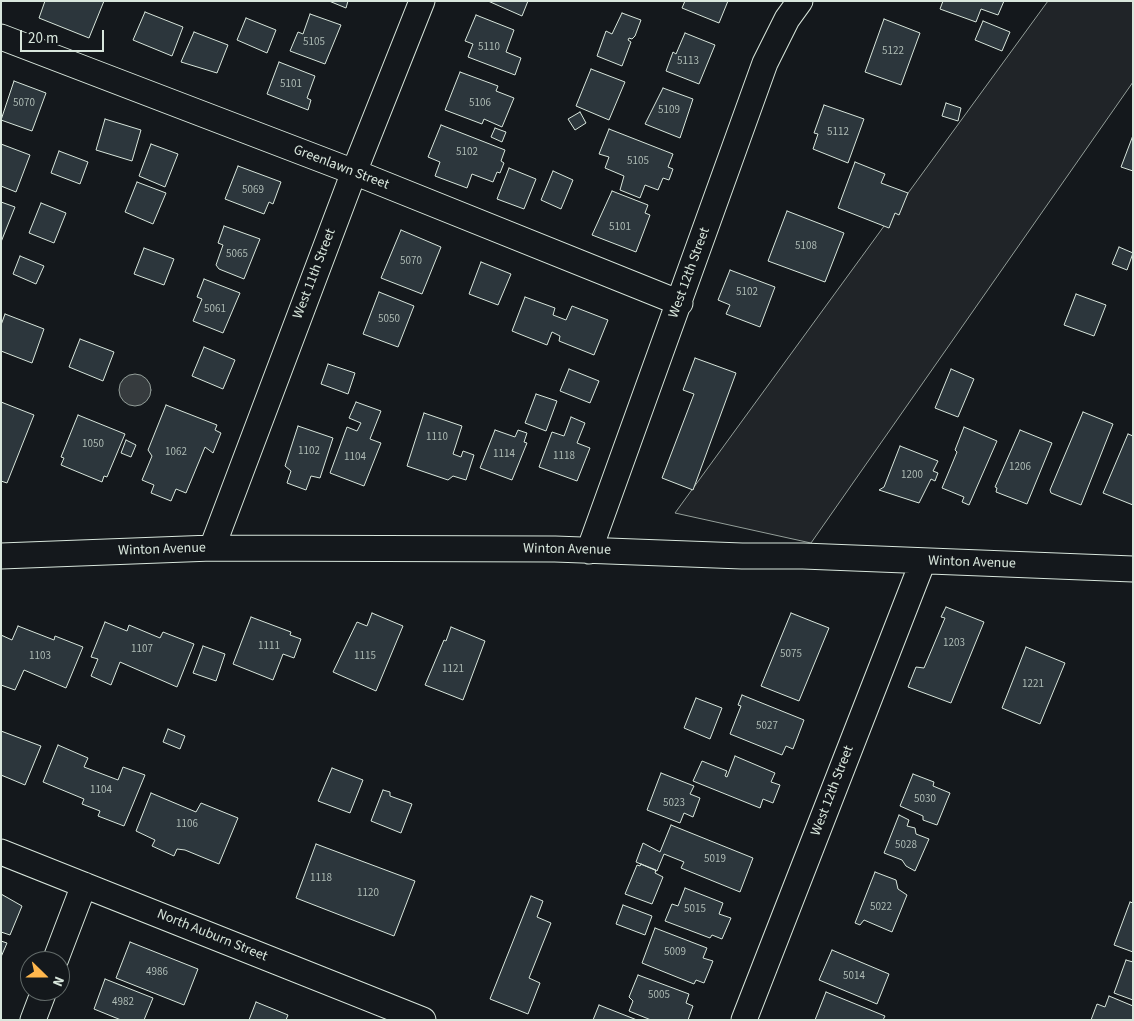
<!DOCTYPE html>
<html>
<head>
<meta charset="utf-8">
<style>
  body { margin:0 }
  #map { position:relative; width:1134px; height:1021px; overflow:hidden; background:#14181c; font-family:"Source Sans 3",sans-serif }
  canvas { display:block }
  .frame { position:absolute; inset:0; border:2px solid #d8e6dc; pointer-events:none }
  .north { position:absolute; left:20px; top:951px; width:50px; height:50px; box-sizing:border-box; background:#14181c; border:1px solid #626a69; border-radius:50%; rotate:112deg; font-size:14px; font-weight:700; line-height:20px; text-align:center; color:#d8e6dc }
  .north::after { content:''; display:block; margin:auto; width:18px; height:22px; background:#ffb74d; clip-path:polygon(50% 0,100% 100%,50% 72%,0 100%) }
  .scale { position:absolute; left:20px; top:30px; width:84px; height:22px; box-sizing:border-box; border:2px solid #d8e6dc; border-top:0; padding-left:6px; font-size:15px; line-height:18px; white-space:nowrap; color:#d8e6dc; -webkit-text-stroke:4px #14181c; paint-order:stroke }
</style>
</head>
<body>
<div id="map">
<canvas width="1134" height="1021"></canvas>
<div class="frame"></div>
<div class="north">N</div>
<div class="scale">20 m</div>
</div>
<script>
const g = document.querySelector('canvas').getContext('2d');
g.lineJoin = 'round';
function fillPath(path, color) {
  g.fillStyle = color;
  g.fill(path, 'evenodd');
}
function poly(rows) {
  const path = new Path2D();
  for (const r of rows) {
    if (r.length === 3) {
      path.moveTo(r[0] + r[2], r[1]);
      path.arc(r[0], r[1], r[2], 0, 2 * Math.PI);
      continue;
    }
    path.moveTo(r[0], r[1]);
    for (let i = 2; i < r.length; i += 2) path.lineTo(r[i], r[i + 1]);
  }
  return path;
}
function stroke(path, color, width, dash) {
  g.strokeStyle = color;
  g.lineWidth = width;
  g.lineCap = dash ? 'butt' : 'round';
  g.setLineDash(dash || []);
  g.stroke(path);
}
function write(font, color, halo, rows, align = 'center') {
  g.font = font + ' "Source Sans 3",sans-serif';
  g.lineWidth = 4;
  g.setLineDash([]);
  g.textBaseline = 'middle';
  g.strokeStyle = halo;
  g.fillStyle = color;
  for (const [text, x, y, turn = 0] of rows) {
    g.save();
    g.translate(x, y);
    g.rotate((+turn || 0) * Math.PI / 180);
    g.textAlign = isNaN(turn) ? turn : align;
    if (halo) g.strokeText(text, 0, 0);
    g.fillText(text, 0, 0);
    g.restore();
  }
}
const green = poly([
  [1048,1,1133,1,1133,82,811,543,675,513,1048,1]
]);
const water = poly([
  [135,390,16]
]);
const building = poly([
  [45,1,104,1,89,38,39,18,45,1],
  [329,1,348,1,346,8,329,1],
  [488,1,528,1,522,16,488,1],
  [685,1,728,1,719,23,682,8,685,1],
  [943,1,1004,1,998,15,981,9,976,22,940,9,943,1],
  [145,12,183,27,172,56,133,40,145,12],
  [622,13,641,20,635,36,632,39,629,38,628,40,631,42,622,66,597,56,606,31,612,34,622,13],
  [310,14,341,25,325,64,290,51,298,32,303,34,310,14],
  [476,15,514,30,506,52,521,58,515,75,468,57,473,44,465,41,476,15],
  [246,18,276,30,267,53,237,40,246,18],
  [884,19,920,33,901,85,865,72,884,19],
  [983,21,1010,32,1002,51,975,40,983,21],
  [194,32,228,45,217,73,181,62,194,32],
  [685,33,715,45,699,84,666,71,673,52,676,54,685,33],
  [279,62,315,76,307,98,311,100,308,110,267,94,279,62],
  [591,69,625,82,609,120,576,106,591,69],
  [460,72,498,86,496,91,514,98,502,127,484,119,482,124,445,110,460,72],
  [14,81,46,93,32,131,1,120,14,81],
  [663,88,693,99,680,138,645,124,663,88],
  [946,103,961,108,958,121,942,116,946,103],
  [824,105,864,119,848,163,813,149,818,134,814,133,824,105],
  [580,112,586,123,575,130,568,119,580,112],
  [105,119,141,130,132,161,96,150,105,119],
  [441,125,505,150,501,161,504,163,500,173,497,172,493,182,472,174,467,188,435,176,440,162,428,157,441,125],
  [495,128,506,132,502,142,491,137,495,128],
  [609,129,673,154,668,167,673,169,669,180,663,178,658,190,645,185,640,198,620,190,624,176,605,168,609,157,599,154,609,129],
  [1132,138,1133,139,1133,171,1121,167,1132,138],
  [1,144,30,155,16,192,1,186,1,144],
  [151,144,178,154,165,187,139,176,151,144],
  [59,151,88,162,80,184,51,173,59,151],
  [855,162,885,174,881,183,908,193,899,215,895,213,889,228,838,208,855,162],
  [238,166,281,182,273,204,269,202,264,214,225,199,238,166],
  [509,168,536,179,524,209,497,199,509,168],
  [553,171,573,180,561,209,541,200,553,171],
  [137,182,166,193,153,224,125,212,137,182],
  [612,191,648,205,645,213,650,215,636,252,592,235,612,191],
  [1,202,15,207,1,242,1,202],
  [41,203,66,213,54,243,29,233,41,203],
  [787,211,844,233,825,282,768,261,787,211],
  [224,226,260,239,244,279,219,269,216,265,223,245,218,243,224,226],
  [401,230,441,247,422,294,381,278,401,230],
  [1119,247,1133,253,1127,270,1112,264,1119,247],
  [144,248,174,259,164,285,134,274,144,248],
  [20,256,44,266,36,284,13,274,20,256],
  [481,262,511,274,498,305,469,294,481,262],
  [730,270,775,287,760,327,726,314,730,305,718,300,730,270],
  [204,279,240,293,223,333,193,321,202,299,197,297,204,279],
  [379,292,414,306,398,347,363,334,379,292],
  [1076,294,1106,305,1094,336,1064,325,1076,294],
  [525,297,555,308,553,315,566,320,572,306,608,320,594,355,559,341,560,336,552,332,547,345,512,331,525,297],
  [5,314,44,329,32,363,1,351,1,325,5,314],
  [80,339,114,352,103,381,69,367,80,339],
  [204,347,235,360,223,389,192,376,204,347],
  [695,358,736,373,693,490,662,478,694,394,683,390,695,358],
  [328,364,355,373,348,394,321,384,328,364],
  [569,369,599,381,590,403,560,391,569,369],
  [951,369,974,379,958,417,935,408,951,369],
  [536,394,557,401,546,431,525,423,536,394],
  [1,402,34,415,7,483,1,481,1,402],
  [356,402,381,411,370,439,381,443,364,486,330,473,347,427,357,431,361,423,349,418,356,402],
  [166,405,217,425,215,430,221,433,213,453,205,447,186,493,176,489,171,501,151,493,154,485,142,480,152,456,148,450,166,405],
  [1083,412,1113,424,1081,505,1051,493,1050,490,1083,412],
  [424,413,462,426,453,454,461,457,463,451,474,455,466,480,453,476,448,480,407,466,424,413],
  [78,415,125,434,107,477,104,476,102,482,61,465,64,458,61,457,78,415],
  [571,417,585,423,577,443,590,448,577,481,539,467,552,432,564,436,571,417],
  [298,426,333,438,320,478,311,476,306,490,287,483,291,471,285,466,298,426],
  [964,427,997,441,969,505,962,502,964,497,942,488,957,452,955,450,964,427],
  [495,430,515,437,518,430,527,433,524,442,527,443,512,480,480,468,495,430],
  [1020,430,1052,443,1027,504,996,492,997,488,995,487,1020,430],
  [1128,434,1133,436,1133,505,1103,493,1128,434],
  [126,440,136,445,131,457,121,453,126,440],
  [900,446,938,461,933,471,938,473,935,481,931,479,919,503,879,490,884,487,900,446],
  [946,607,984,622,951,703,908,687,916,667,924,668,945,618,941,617,946,607],
  [372,613,403,626,376,691,333,672,357,622,367,626,372,613],
  [791,613,829,628,799,701,761,686,791,613],
  [251,617,291,632,290,635,301,639,294,658,283,654,273,680,233,664,251,617],
  [105,622,127,631,129,625,160,638,163,632,194,644,177,687,120,662,111,685,91,676,98,659,91,657,105,622],
  [18,626,54,640,55,636,83,647,66,688,24,670,15,690,1,685,1,635,12,640,18,626],
  [451,627,485,641,463,700,425,685,444,640,446,641,451,627],
  [203,646,225,654,216,681,193,673,203,646],
  [1026,647,1065,663,1040,724,1002,708,1026,647],
  [742,695,804,720,793,749,786,746,782,755,730,734,741,706,738,705,742,695],
  [696,698,722,708,710,739,684,728,696,698],
  [168,729,185,736,180,749,163,742,168,729],
  [1,731,41,746,25,785,1,775,1,731],
  [58,745,88,758,84,767,118,780,123,767,145,775,124,826,98,816,100,811,82,804,84,799,43,782,58,745],
  [735,756,775,773,771,782,780,785,773,803,763,799,760,808,693,781,702,761,727,771,725,776,727,777,735,756],
  [332,768,363,780,350,813,318,801,332,768],
  [661,773,694,786,690,794,700,798,693,817,684,813,680,823,647,810,661,773],
  [913,774,934,782,933,786,950,793,937,825,923,820,923,816,900,806,913,774],
  [383,790,390,792,390,796,412,804,401,833,371,821,383,790],
  [151,793,196,812,201,803,238,818,219,864,185,850,177,849,174,856,152,846,155,840,136,831,151,793],
  [899,815,909,820,907,826,915,828,916,834,929,839,915,871,906,866,902,860,884,853,899,815],
  [671,825,753,858,740,892,681,868,684,862,664,854,657,871,636,862,643,843,660,852,671,825],
  [316,844,415,881,394,936,296,898,316,844],
  [641,864,656,870,655,873,663,877,652,904,625,894,637,865,640,866,641,864],
  [875,872,896,880,898,889,907,895,892,932,864,920,860,925,855,923,875,872],
  [685,888,723,903,719,914,731,918,722,939,712,935,710,938,665,921,672,904,678,906,685,888],
  [1,894,22,906,10,935,1,932,1,894],
  [531,896,543,901,537,917,551,923,529,978,540,983,528,1014,490,999,531,896],
  [1130,902,1133,903,1133,952,1114,945,1130,902],
  [623,905,652,916,645,935,616,924,623,905],
  [655,928,707,948,703,958,713,961,704,983,696,980,694,984,642,963,655,928],
  [1,941,7,943,1,957,1,941],
  [130,942,198,969,184,1005,116,978,130,942],
  [832,950,889,974,877,1004,819,980,832,950],
  [1126,960,1133,962,1133,1000,1114,993,1126,960],
  [638,975,689,994,686,1003,693,1006,688,1020,651,1020,629,1011,633,1001,629,997,638,975],
  [105,979,153,998,144,1020,121,1020,94,1009,105,979],
  [826,992,885,1016,883,1020,815,1020,826,992],
  [1109,996,1133,1006,1133,1020,1091,1020,1097,1004,1105,1007,1109,996],
  [256,1002,288,1015,286,1020,249,1020,256,1002],
  [599,1005,637,1020,593,1020,599,1005]
]);
const street = poly([
  [1,37,354,172,680,303],
  [212,548,354,172,422,1],
  [589,551,765,63,787,19,800,1],
  [1,556,212,548,555,549,742,556,803,556,1133,569],
  [1,852,423,1020],
  [55,961,84,885],
  [33,1020,44,991],
  [744,1020,923,561]
]);
const numberNames = [
  ["5105",314,43],
  ["5110",489,48],
  ["5122",893,52],
  ["5113",688,62],
  ["5101",291,85],
  ["5070",24,104],
  ["5106",480,104],
  ["5109",669,111],
  ["5112",838,133],
  ["5102",467,153],
  ["5105",638,162],
  ["5069",253,191],
  ["5101",620,228],
  ["5108",806,247],
  ["5065",237,255],
  ["5070",411,262],
  ["5102",747,293],
  ["5061",215,310],
  ["5050",389,320],
  ["1110",437,438],
  ["1050",93,445],
  ["1102",309,452],
  ["1062",176,453],
  ["1114",504,455],
  ["1118",564,457],
  ["1104",355,458],
  ["1206",1020,468],
  ["1200",912,476],
  ["1203",954,644],
  ["1111",269,647],
  ["1107",142,650],
  ["5075",791,655],
  ["1103",40,657],
  ["1115",365,657],
  ["1121",453,670],
  ["1221",1033,685],
  ["5027",767,727],
  ["1104",101,791],
  ["5030",925,800],
  ["5023",674,804],
  ["1106",187,825],
  ["5028",906,846],
  ["5019",715,860],
  ["1118",321,879],
  ["1120",368,894],
  ["5022",881,908],
  ["5015",695,910],
  ["5009",675,953],
  ["4986",157,973],
  ["5014",854,977],
  ["5005",659,996],
  ["4982",123,1003]
];
const streetNames = [
  ["Greenlawn Street",341,168,21],
  ["West 12th Street",690,273,-70],
  ["West 11th Street",315,274,-69],
  ["Winton Avenue",162,550,-2],
  ["Winton Avenue",567,550,1],
  ["Winton Avenue",972,563,2],
  ["West 12th Street",833,791,-69],
  ["North Auburn Street",212,936,22]
];
fillPath(green, '#202428');
stroke(green, '#939e99', 1);
fillPath(water, '#363b3e');
stroke(water, '#939e99', 1);
fillPath(building, '#2c363c');
stroke(building, '#d8e6dc', 1);
stroke(street, '#d8e6dc', 27);
stroke(street, '#14181c', 25);
write('11px', '#adbab4', null, numberNames);
write('14px', '#d8e6dc', '#14181c', streetNames);
</script>
</body>
</html>
